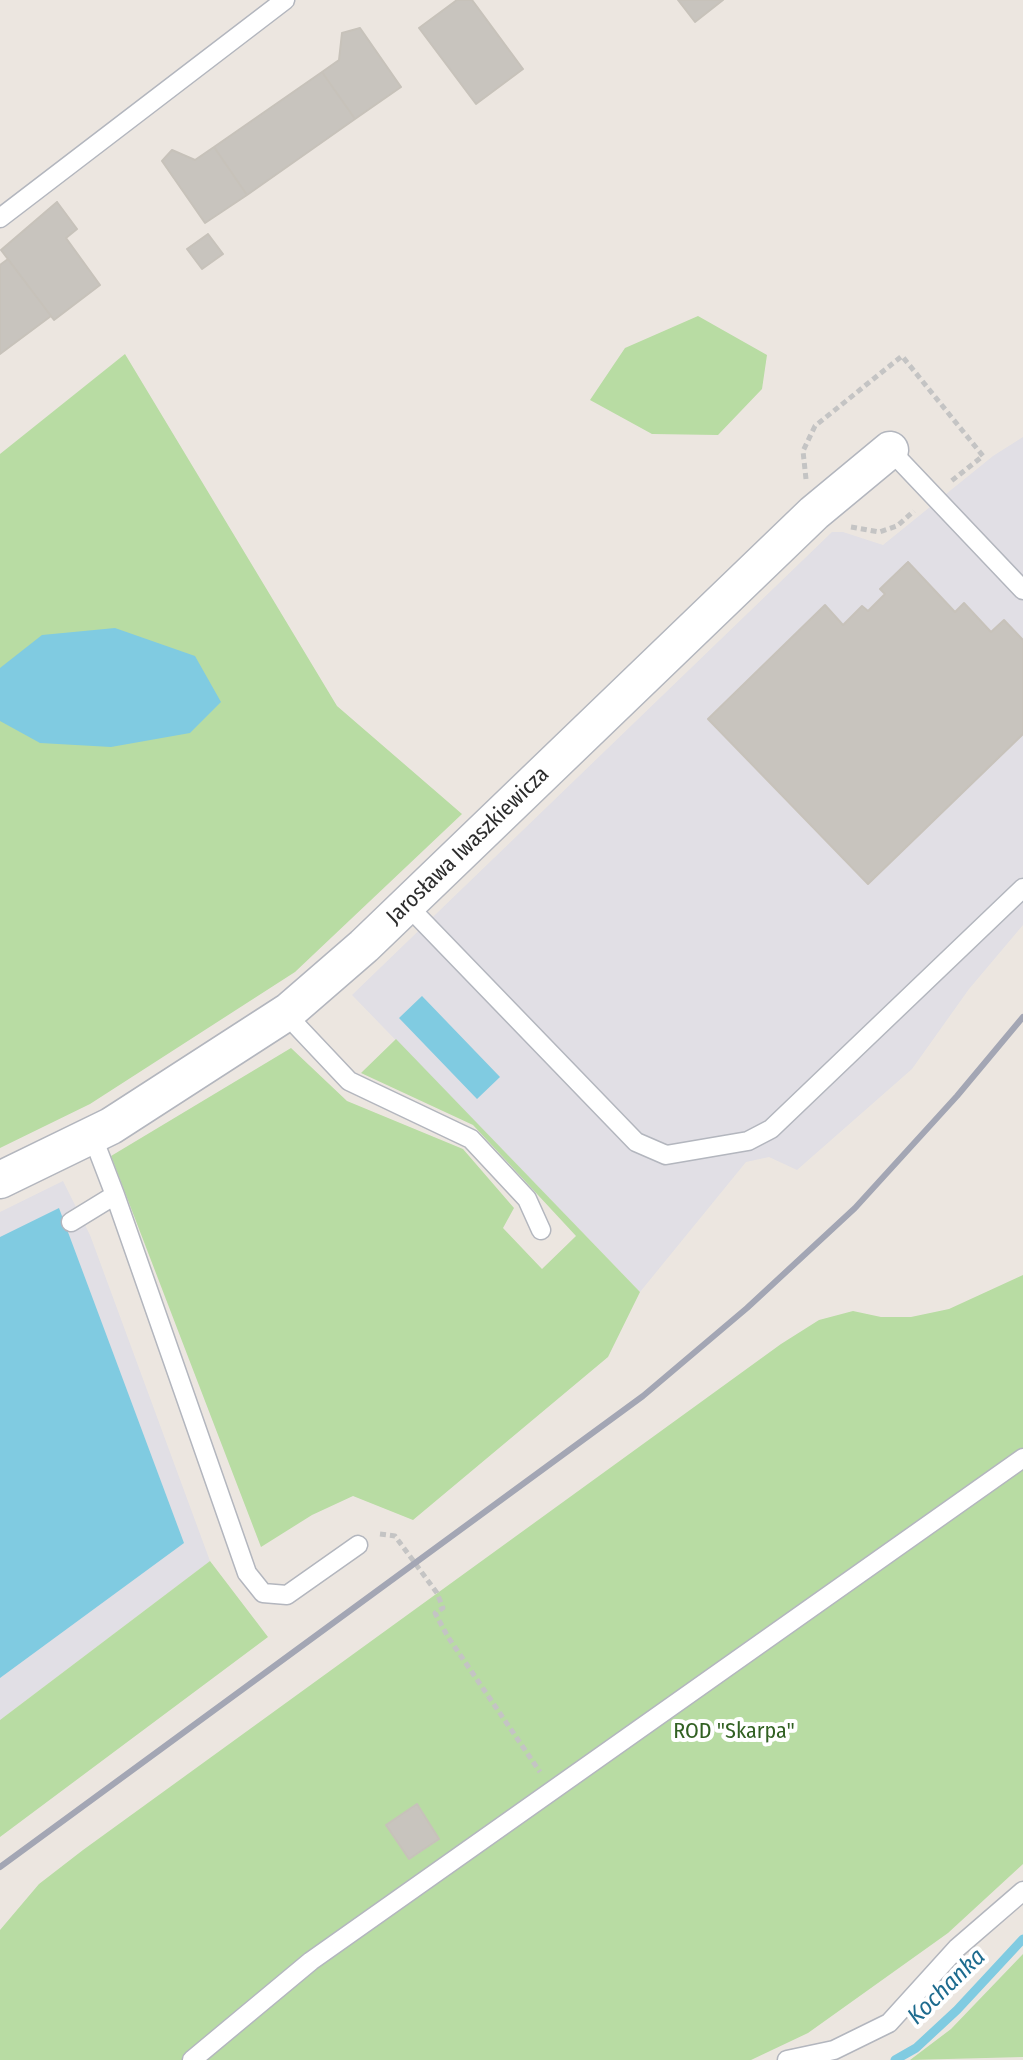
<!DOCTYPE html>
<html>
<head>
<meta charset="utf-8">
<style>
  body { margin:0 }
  canvas { display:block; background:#ece6e0 }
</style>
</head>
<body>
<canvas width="1023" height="2060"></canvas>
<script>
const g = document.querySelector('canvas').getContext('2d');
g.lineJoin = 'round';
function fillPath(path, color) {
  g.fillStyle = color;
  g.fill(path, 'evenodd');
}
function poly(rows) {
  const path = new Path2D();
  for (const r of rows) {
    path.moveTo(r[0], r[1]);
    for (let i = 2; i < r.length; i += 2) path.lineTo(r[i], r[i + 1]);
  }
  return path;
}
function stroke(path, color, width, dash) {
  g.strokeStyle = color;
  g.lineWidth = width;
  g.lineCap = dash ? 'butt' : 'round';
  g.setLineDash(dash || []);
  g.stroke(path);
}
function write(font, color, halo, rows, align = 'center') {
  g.font = font + ' "Fira Sans Condensed",sans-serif';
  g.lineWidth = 8;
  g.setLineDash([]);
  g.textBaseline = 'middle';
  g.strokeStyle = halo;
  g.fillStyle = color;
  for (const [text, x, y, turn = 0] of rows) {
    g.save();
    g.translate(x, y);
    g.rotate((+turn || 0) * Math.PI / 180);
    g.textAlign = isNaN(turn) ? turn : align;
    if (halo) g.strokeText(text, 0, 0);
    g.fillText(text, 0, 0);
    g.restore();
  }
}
const industrial = poly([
  [1023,437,1023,925,969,989,912,1069,797,1170,769,1157,746,1162,640,1292,352,995,832,532,843,532,883,545,993,456],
  [63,1181,90,1235,210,1561,0,1720,0,1212]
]);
const green = poly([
  [698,316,767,355,762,389,718,435,652,434,590,400,625,348],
  [125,354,337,706,462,814,295,972,90,1104,0,1148,0,454],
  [396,1039,640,1292,608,1357,413,1520,353,1496,312,1515,261,1547,111,1156,291,1048,347,1101,463,1149,514,1208,503,1228,542,1269,576,1236,473,1125,361,1073],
  [1023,1275,1023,1864,948,1933,808,2033,751,2060,0,2060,0,1930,39,1884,83,1850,781,1344,819,1320,853,1311,881,1317,911,1317,949,1309],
  [210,1561,268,1637,0,1837,0,1720],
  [1023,1954,1023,2057,910,2060,951,2029]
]);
const water = poly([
  [115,628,195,656,221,702,190,733,111,747,40,743,0,721,0,668,42,635],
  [422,996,500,1077,477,1099,399,1018],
  [59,1208,184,1543,0,1678,0,1237]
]);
const stream = poly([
  [895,2060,916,2048,957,2010,1023,1939]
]);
const building = poly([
  [457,0,472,0,523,69,476,104,419,28,457,0],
  [678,0,723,0,695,22,678,0],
  [360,28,401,87,355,119,322,72,339,60,342,33,360,28],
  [322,72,355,119,247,195,214,147,322,72],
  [214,147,247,195,205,223,162,161,172,150,195,160,214,147],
  [57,202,77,229,66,238,100,285,54,320,1,250,57,202],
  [208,234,223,254,202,269,187,249,208,234],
  [8,259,51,316,0,354,0,265,8,259],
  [908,562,955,612,964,603,991,632,1004,620,1023,640,1023,734,868,884,708,719,825,605,843,625,862,606,868,611,885,594,880,589,908,562],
  [417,1804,439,1839,409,1859,386,1825,417,1804]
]);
const path = poly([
  [806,479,803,451,815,426,902,356,983,456,950,482],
  [851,527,879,532,897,526,914,511],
  [380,1534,395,1536,437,1593,443,1608,435,1613,448,1637,540,1772]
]);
const lane = poly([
  [0,218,285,0],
  [890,450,1023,590],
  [407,905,636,1142,666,1155,748,1141,771,1129,1023,888],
  [289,1011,298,1027,349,1081,471,1139,527,1199,541,1230],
  [115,1195,247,1573,263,1593,287,1595,358,1545],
  [71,1222,115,1195,92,1135],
  [192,2060,311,1961,1023,1458],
  [787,2060,834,2050,889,2023,957,1948,1023,1891]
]);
const street = poly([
  [0,1180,111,1126,289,1011,364,946,814,513,890,450]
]);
const rail = poly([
  [0,1867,643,1396,747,1308,855,1208,957,1096,1023,1017]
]);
const streetNames = [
  ["Jarosława Iwaszkiewicza",468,846,-44]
];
const parkNames = [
  ["ROD \"Skarpa\"",734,1732]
];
const waterNames = [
  ["Kochanka",947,1987,-44]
];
fillPath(industrial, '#e1dfe5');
fillPath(green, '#b8dca3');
fillPath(water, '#80cbe1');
stroke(stream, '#80cbe1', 9);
fillPath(building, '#c8c4be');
stroke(building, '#c7c2ba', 2);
stroke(lane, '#b3b6be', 21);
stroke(street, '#b3b6be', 39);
stroke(path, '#c4c4c4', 5, [6, 4]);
stroke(lane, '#fff', 18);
stroke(street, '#fff', 36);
stroke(rail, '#a3a6b4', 6);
write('22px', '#2c2c2c', '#fff', streetNames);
write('22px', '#326123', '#fff', parkNames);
write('italic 24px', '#1d6b8e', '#fff', waterNames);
</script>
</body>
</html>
